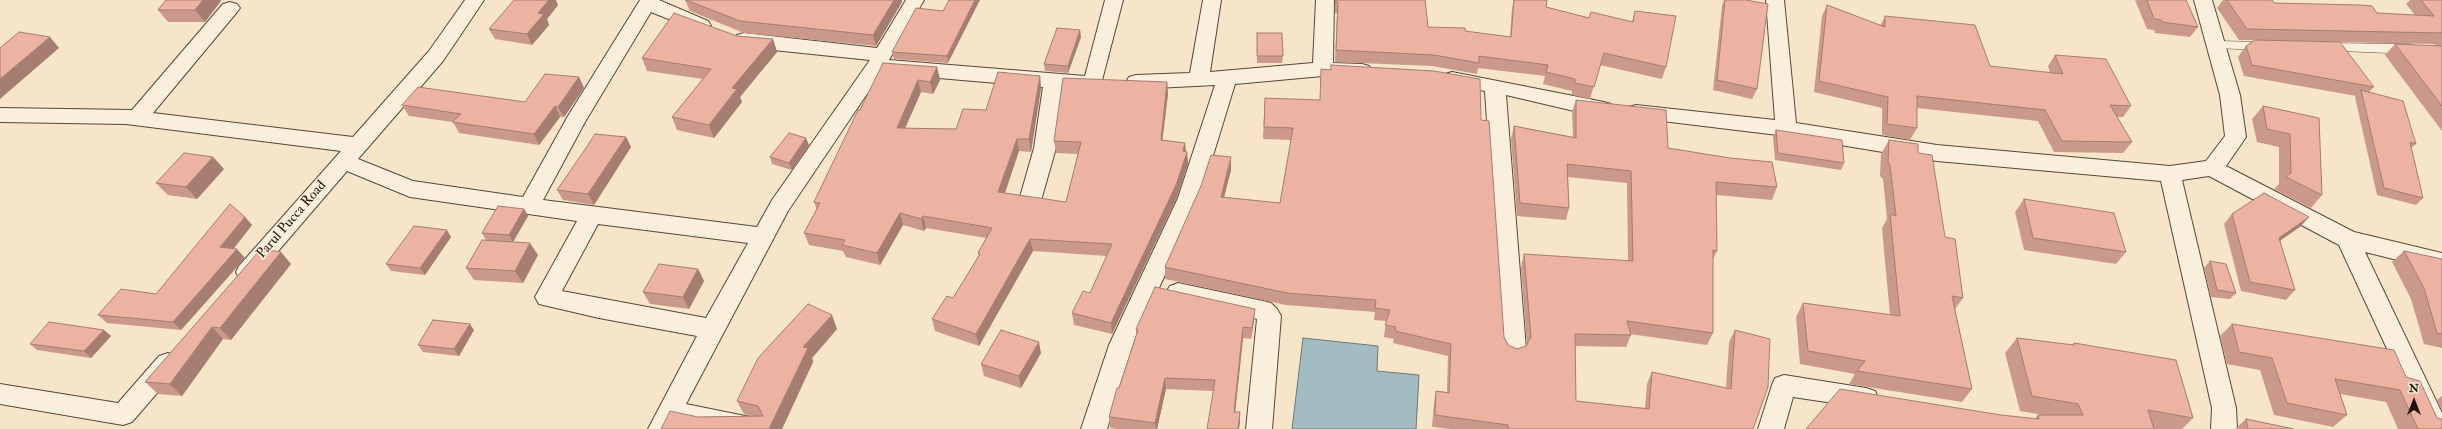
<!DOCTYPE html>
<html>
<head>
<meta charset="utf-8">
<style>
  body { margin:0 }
  #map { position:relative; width:2442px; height:429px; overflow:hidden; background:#f7e5c9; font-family:"IM FELL Double Pica",serif }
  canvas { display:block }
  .north { position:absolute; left:2394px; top:381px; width:40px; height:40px; -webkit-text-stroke:3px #faeedc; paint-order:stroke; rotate:0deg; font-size:11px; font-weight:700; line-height:16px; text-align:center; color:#231107 }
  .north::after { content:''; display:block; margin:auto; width:14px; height:18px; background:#231107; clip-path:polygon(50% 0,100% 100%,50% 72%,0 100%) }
</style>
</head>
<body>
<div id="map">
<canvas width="2442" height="429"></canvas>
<div class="north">N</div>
</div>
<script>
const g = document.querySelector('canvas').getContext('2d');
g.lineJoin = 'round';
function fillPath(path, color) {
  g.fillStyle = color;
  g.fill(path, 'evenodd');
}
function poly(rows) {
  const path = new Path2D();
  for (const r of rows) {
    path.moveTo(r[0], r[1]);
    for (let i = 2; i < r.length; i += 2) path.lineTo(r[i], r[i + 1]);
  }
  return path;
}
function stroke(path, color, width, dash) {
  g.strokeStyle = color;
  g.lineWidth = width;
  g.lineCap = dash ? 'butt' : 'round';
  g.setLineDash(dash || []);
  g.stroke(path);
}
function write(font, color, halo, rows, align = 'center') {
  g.font = font + ' "IM FELL Double Pica",serif';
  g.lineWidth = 3.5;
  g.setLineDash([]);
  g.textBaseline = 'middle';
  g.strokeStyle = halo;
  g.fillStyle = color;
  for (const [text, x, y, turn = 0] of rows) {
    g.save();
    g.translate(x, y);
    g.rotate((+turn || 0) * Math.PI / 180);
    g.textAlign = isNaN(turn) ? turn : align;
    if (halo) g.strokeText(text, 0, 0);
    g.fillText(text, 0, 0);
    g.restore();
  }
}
const water = poly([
  [1303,338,1378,346,1377,371,1419,375,1416,429,1292,429,1303,338]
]);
const lane = poly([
  [2216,41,2267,42,2274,46,2267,50,2211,48,2209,45,2211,42,2216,41],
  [2323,43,2411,44,2418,49,2411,54,2318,50,2316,47,2318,44,2323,43]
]);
const street = poly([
  [465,0,484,0,443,61,358,159,413,181,523,197,568,116,640,0,659,0,708,21,711,26,708,31,701,32,651,12,585,122,543,200,757,227,772,200,870,60,744,47,737,45,734,40,737,35,744,33,877,48,906,0,924,0,889,60,1085,76,1105,0,1123,0,1100,88,1093,90,1063,88,1056,148,1042,197,1039,203,1031,205,1023,203,1020,197,1034,148,1043,87,881,73,788,211,686,404,755,418,764,421,768,429,705,429,677,423,674,429,648,429,697,336,599,318,539,304,535,297,577,221,410,197,347,171,255,278,247,281,239,278,236,272,239,266,341,151,126,124,0,122,0,108,132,110,223,4,230,2,237,4,240,8,237,12,153,113,353,137,429,51,465,0],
  [598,224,748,243,706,318,562,291,598,224],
  [1203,0,1221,0,1210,72,1313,63,1316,0,1334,0,1333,63,1362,64,1369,66,1372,71,1369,76,1362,78,1323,76,1235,84,1200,198,1133,345,1107,429,1081,429,1109,345,1178,198,1215,85,1136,89,1129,87,1126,82,1129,77,1136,75,1190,73,1203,0],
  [1766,0,1784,0,1796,123,1937,145,2170,166,2206,161,2225,136,2220,95,2194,0,2212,0,2240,95,2246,137,2226,166,2354,232,2442,253,2442,271,2365,252,2442,413,2442,429,2424,429,2339,245,2209,176,2182,180,2236,408,2237,429,2211,429,2212,408,2161,181,1937,161,1786,136,1629,117,1626,112,1629,107,1636,105,1775,120,1766,0],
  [1452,72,1604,102,1611,104,1614,109,1611,114,1604,116,1587,114,1506,95,1526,349,1522,356,1514,359,1506,356,1502,349,1485,91,1445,84,1442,79,1445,74,1452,72],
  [1178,283,1263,301,1271,303,1277,309,1281,316,1272,429,1246,429,1257,319,1170,298,1166,292,1170,286,1178,283],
  [168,353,177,356,180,363,177,370,132,422,123,425,0,404,0,384,118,403,159,356,168,353],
  [1784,375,1866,388,1875,391,1878,398,1875,405,1866,408,1793,397,1784,429,1758,429,1772,385,1775,378,1784,375]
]);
const wall = poly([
  [166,0,220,0,221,1,205,22,168,22,158,10],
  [685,0,902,0,902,2,876,46,744,33,690,11],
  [1335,0,1425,0,1428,27,1510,37,1512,8,1514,0,1547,0,1546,7,1589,18,1632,22,1635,11,1666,67,1662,79,1600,65,1590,99,1572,95,1572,91,1543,84,1545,76,1478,68,1477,74,1432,66,1335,62,1337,13,1335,13],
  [1724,0,1746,0,1757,89,1752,99,1713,90,1722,6],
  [2135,0,2186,0,2198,27,2190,37,2155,33,2154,30,2147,29],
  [2223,0,2272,0,2274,3,2377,13,2415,15,2406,4,2410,0,2442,0,2442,131,2385,55,2395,44,2437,46,2434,44,2284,41,2374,87,2369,92,2416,144,2411,148,2423,198,2416,205,2377,195,2355,97,2356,96,2244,76,2238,57,2246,46,2255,40,2239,40,2217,8],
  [558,5,547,19,549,25,532,45,495,39,489,29],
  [1827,5,1880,26,1885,16,1990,66,2050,73,2048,66,2055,55,2131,106,2123,117,2117,117,2132,142,2123,153,2054,152,2038,121,1917,108,1917,128,1910,140,1882,135,1882,108,1814,92,1822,16],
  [943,11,948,63,894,59,892,52],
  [1257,33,1283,56,1282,63,1257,63],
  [737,36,773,39,777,52,740,97,742,102,714,138,677,130,672,117,703,79,647,71,642,58],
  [1081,37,1068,73,1045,71,1044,64],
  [937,67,940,80,933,94,921,92,905,128,956,129,1040,76,1041,88,1031,152,1019,151,1005,193,1066,202,1078,154,1056,153,1054,141,1167,82,1168,94,1162,140,1185,143,1186,151,1187,152,1188,164,1177,197,1112,334,1074,325,1072,313,1090,293,1107,256,1033,251,979,346,935,331,932,319,953,298,979,256,978,253,986,238,926,228,924,231,903,225,880,265,846,257,843,251,809,245,804,233,817,210,814,202,860,110],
  [579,77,584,88,564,117,560,117,539,145,459,133,453,122,409,116,402,105,525,102],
  [1265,98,1481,120,1504,337,1508,345,1517,349,1526,346,1527,344,1521,267,1524,254,1628,261,1627,183,1568,177,1569,208,1566,220,1517,216,1511,139,1514,126,1573,137,1572,112,1576,100,1668,148,1777,187,1772,200,1716,195,1717,251,1713,259,1713,333,1707,345,1630,334,1631,335,1626,347,1575,346,1576,401,1645,408,1647,384,1652,372,1726,388,1729,342,1735,330,1753,429,1450,429,1432,427,1434,403,1436,391,1447,392,1448,356,1393,343,1394,339,1384,337,1386,321,1374,320,1375,312,1286,305,1165,279,1165,267,1231,170,1224,197,1280,203,1291,140,1263,139],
  [2263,106,2319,118,2322,195,2311,208,2274,189,2279,184,2279,147,2257,142,2252,119],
  [1776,130,1844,163,1841,170,1775,160,1773,137],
  [626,137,631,147,594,205,563,200,557,190],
  [1889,140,1918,153,1963,298,1955,309,1972,389,1962,402,1849,384,1855,374,1800,364,1796,317,1803,303,1890,315,1882,228,1887,219,1883,179,1880,176,1881,154],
  [809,145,792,170,772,164,770,157],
  [213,157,224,169,197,199,168,195,156,183],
  [2024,199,2126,252,2116,264,2024,250,2015,212],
  [524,209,528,216,513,242,538,255,523,283,474,280,466,268,486,240,482,233],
  [2232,214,2301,226,2280,241,2295,290,2286,300,2241,291,2224,224],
  [245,217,252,225,233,249,245,258,181,330,107,323,98,315,156,294],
  [451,237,425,275,391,271,386,264],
  [261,249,291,264,231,340,223,339,182,396,158,394,145,382],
  [2404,251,2442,259,2442,348,2424,344,2411,299,2392,262],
  [2210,261,2236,293,2230,299,2211,297,2204,268],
  [698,269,704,281,689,309,650,304,643,292],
  [1254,320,1251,339,1243,338,1235,412,1240,412,1240,423,1213,391,1166,389,1157,429,1117,429,1110,428,1109,417,1136,335,1136,329],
  [2232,324,2406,377,2442,429,2398,429,2386,402,2340,394,2347,415,2333,427,2274,415,2260,370,2227,364,2220,336],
  [837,329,812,358,813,362,782,429,661,429,698,417,751,416,744,414,737,401],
  [104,330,111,336,91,358,37,350,30,344],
  [474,330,459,356,423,352,418,345],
  [2017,338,2072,345,2074,343,2193,418,2182,429,1806,429,2001,415,2035,419,2038,415,2043,415,2020,411,2005,353],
  [1041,353,1021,388,984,376,981,364],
  [2442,396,2442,410,2437,400],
  [2246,419,2294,429,2235,429]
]);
const shadedWall = poly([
  [203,0,220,0,221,1,205,22,195,10],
  [549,0,556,0,558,5,547,19,549,25,532,45,527,34,538,13],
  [894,0,902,0,902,2,876,46,873,35],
  [975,0,980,0,948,63,947,56],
  [1080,30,1081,37,1068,73,1068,66],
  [50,37,59,48,0,99,0,79],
  [773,39,777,52,740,97,742,102,714,138,709,125,732,88],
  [937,67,940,80,933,94,930,82],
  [1040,76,1041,88,1031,152,1029,139],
  [579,77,584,88,564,117,558,107],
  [918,80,921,92,900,140,897,128],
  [1167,82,1168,94,1161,152,1161,140],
  [555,106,560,117,539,145,534,134],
  [626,137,631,147,594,205,588,194],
  [806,138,809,145,792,170,789,163],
  [1017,139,1019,151,1001,204,998,192],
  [1185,143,1186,155,1187,152,1188,164,1177,197,1112,334,1111,323,1183,151],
  [213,157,224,169,197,199,186,187],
  [1231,157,1231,170,1221,209,1221,197],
  [524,209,528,216,513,242,509,235],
  [900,213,903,225,880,265,877,253],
  [923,216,926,228,924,231,921,219],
  [245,217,252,225,228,256,220,247],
  [2309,217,2301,226,2270,247,2279,238],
  [447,230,451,237,425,275,420,268],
  [1030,239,1033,251,979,346,976,334],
  [530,243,538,255,523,283,515,271],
  [237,249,245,258,181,330,173,322],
  [281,252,291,264,231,340,220,328],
  [698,269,704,281,689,309,683,297],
  [1255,309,1254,320,1251,339,1252,328],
  [832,315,837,329,812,358,813,362,782,429,769,429,803,347],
  [470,324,474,330,459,356,454,349],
  [212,327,223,339,182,396,170,384],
  [1243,327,1243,338,1234,423,1234,412],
  [104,330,111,336,91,358,84,351],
  [1039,342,1041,353,1021,388,1019,376],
  [1165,378,1166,389,1157,429,1156,429,1155,423],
  [1240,412,1240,423,1239,429,1238,429]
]);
const building = poly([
  [166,0,203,0,195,10,158,10,166,0],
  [514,0,549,0,538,13,544,14,527,34,489,29,514,0],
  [686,0,894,0,873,35,740,21,686,0],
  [949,0,975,0,947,56,892,52,916,8,943,11,949,0],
  [1336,0,1425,0,1428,27,1465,28,1465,31,1511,37,1514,0,1547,0,1546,7,1589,18,1591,12,1633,22,1635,11,1676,16,1666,67,1604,53,1594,87,1575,83,1575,79,1546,72,1548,65,1479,56,1479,63,1434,55,1336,50,1338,2,1336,1,1336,0],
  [1725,0,1746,0,1768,4,1757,89,1717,80,1725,0],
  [2147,0,2186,0,2198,27,2162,22,2161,20,2154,19,2147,0],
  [2227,0,2272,0,2274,3,2359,5,2372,6,2377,13,2434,16,2421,0,2442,0,2442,33,2247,29,2227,0],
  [1827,5,1885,27,1885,16,1975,25,1990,66,2063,74,2055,55,2106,59,2131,106,2110,105,2132,142,2062,141,2045,110,1917,96,1917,128,1887,124,1888,97,1819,81,1827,5],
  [674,13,737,36,773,39,732,88,737,89,709,125,672,117,711,69,642,58,674,13],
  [1057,28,1080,30,1068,66,1044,64,1057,28],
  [19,32,50,37,0,79,0,48,19,32],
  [1257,33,1282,33,1283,56,1257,56,1257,33],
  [2255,40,2340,42,2374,87,2252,65,2246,46,2255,40],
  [2395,44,2442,46,2442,106,2395,44],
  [883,63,937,67,930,82,918,80,897,128,956,129,963,109,986,110,998,72,1040,76,1029,139,1017,139,998,192,1066,202,1081,142,1054,141,1063,78,1167,82,1161,140,1185,143,1183,151,1187,152,1176,185,1111,323,1072,313,1083,291,1090,293,1112,244,1030,239,976,334,932,319,947,296,953,298,980,254,978,253,992,228,923,216,921,219,900,213,877,253,842,245,845,240,804,233,820,203,814,202,858,110,860,110,883,63],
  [1331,65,1434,71,1480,79,1481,120,1489,121,1504,337,1508,345,1517,349,1526,346,1531,337,1524,254,1633,261,1631,171,1567,164,1569,208,1520,203,1514,126,1576,138,1576,100,1666,110,1668,148,1730,158,1772,162,1777,187,1716,182,1717,251,1713,250,1713,333,1627,321,1631,335,1575,334,1576,401,1649,409,1652,372,1731,389,1735,330,1770,339,1768,387,1753,429,1508,429,1508,425,1435,415,1436,391,1449,393,1451,344,1395,331,1396,327,1385,325,1390,310,1375,308,1376,300,1287,293,1165,267,1201,186,1211,155,1231,157,1221,197,1280,203,1293,128,1264,127,1265,98,1320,100,1321,69,1331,70,1331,65],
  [545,74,579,77,558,107,555,106,534,134,452,122,461,114,402,105,418,87,525,102,545,74],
  [2361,90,2403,101,2416,144,2410,142,2423,198,2384,188,2361,90],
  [2263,106,2319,118,2322,195,2286,177,2291,173,2290,134,2267,129,2263,106],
  [1776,130,1842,140,1844,163,1778,153,1776,130],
  [789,133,806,138,789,163,770,157,789,133],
  [595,134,626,137,588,194,557,190,586,148,595,134],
  [1889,140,1918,144,1918,153,1932,155,1945,237,1955,239,1963,298,1952,296,1972,389,1857,371,1865,361,1808,351,1803,303,1900,316,1890,214,1896,216,1890,165,1888,162,1889,140],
  [184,153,213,157,186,187,156,183,184,153],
  [2264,193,2309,217,2279,238,2295,290,2250,282,2232,214,2264,193],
  [2024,199,2114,213,2126,252,2033,238,2024,199],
  [230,204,245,217,220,247,237,249,173,322,98,315,121,289,156,294,230,204],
  [498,206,524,209,509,235,482,233,498,206],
  [414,226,447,230,420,268,386,264,414,226],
  [482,240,530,243,515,271,466,268,482,240],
  [261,249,281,252,220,328,212,327,170,384,145,382,261,249],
  [2404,251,2442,259,2442,334,2437,333,2424,288,2404,251],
  [2210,261,2226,264,2236,293,2217,290,2210,261],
  [659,264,698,269,683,297,643,292,659,264],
  [1155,287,1255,309,1252,328,1243,327,1234,412,1240,412,1238,429,1207,429,1215,380,1165,378,1155,423,1109,417,1117,388,1119,388,1138,330,1136,329,1155,287],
  [808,304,832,315,803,347,808,348,769,429,661,429,670,411,698,417,763,416,758,406,737,401,758,358,808,304],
  [433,320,470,324,454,349,418,345,433,320],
  [49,322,104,330,84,351,30,344,49,322],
  [2232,324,2394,350,2406,377,2420,381,2437,418,2442,419,2442,429,2418,429,2400,390,2335,379,2347,415,2287,403,2272,358,2239,352,2232,324],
  [1001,330,1039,342,1019,376,981,364,1001,330],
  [2017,338,2074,345,2074,343,2176,360,2193,418,2148,410,2154,429,1806,429,1840,389,2001,415,2039,419,2038,415,2083,415,2078,404,2032,396,2017,338],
  [2246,419,2294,429,2248,429,2246,419]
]);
const streetNames = [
  ["Parul Pucca Road",292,220,-49]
];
fillPath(water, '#a2bcc1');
stroke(water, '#6f7877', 1);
stroke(lane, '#584638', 1);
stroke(street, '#584638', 2);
fillPath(lane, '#faeedc');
fillPath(street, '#faeedc');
fillPath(wall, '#cb998b');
fillPath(shadedWall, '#a57d71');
fillPath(building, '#ecb2a2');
stroke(building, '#a57d71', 1);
write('14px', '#231107', '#faeedc', streetNames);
</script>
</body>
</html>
